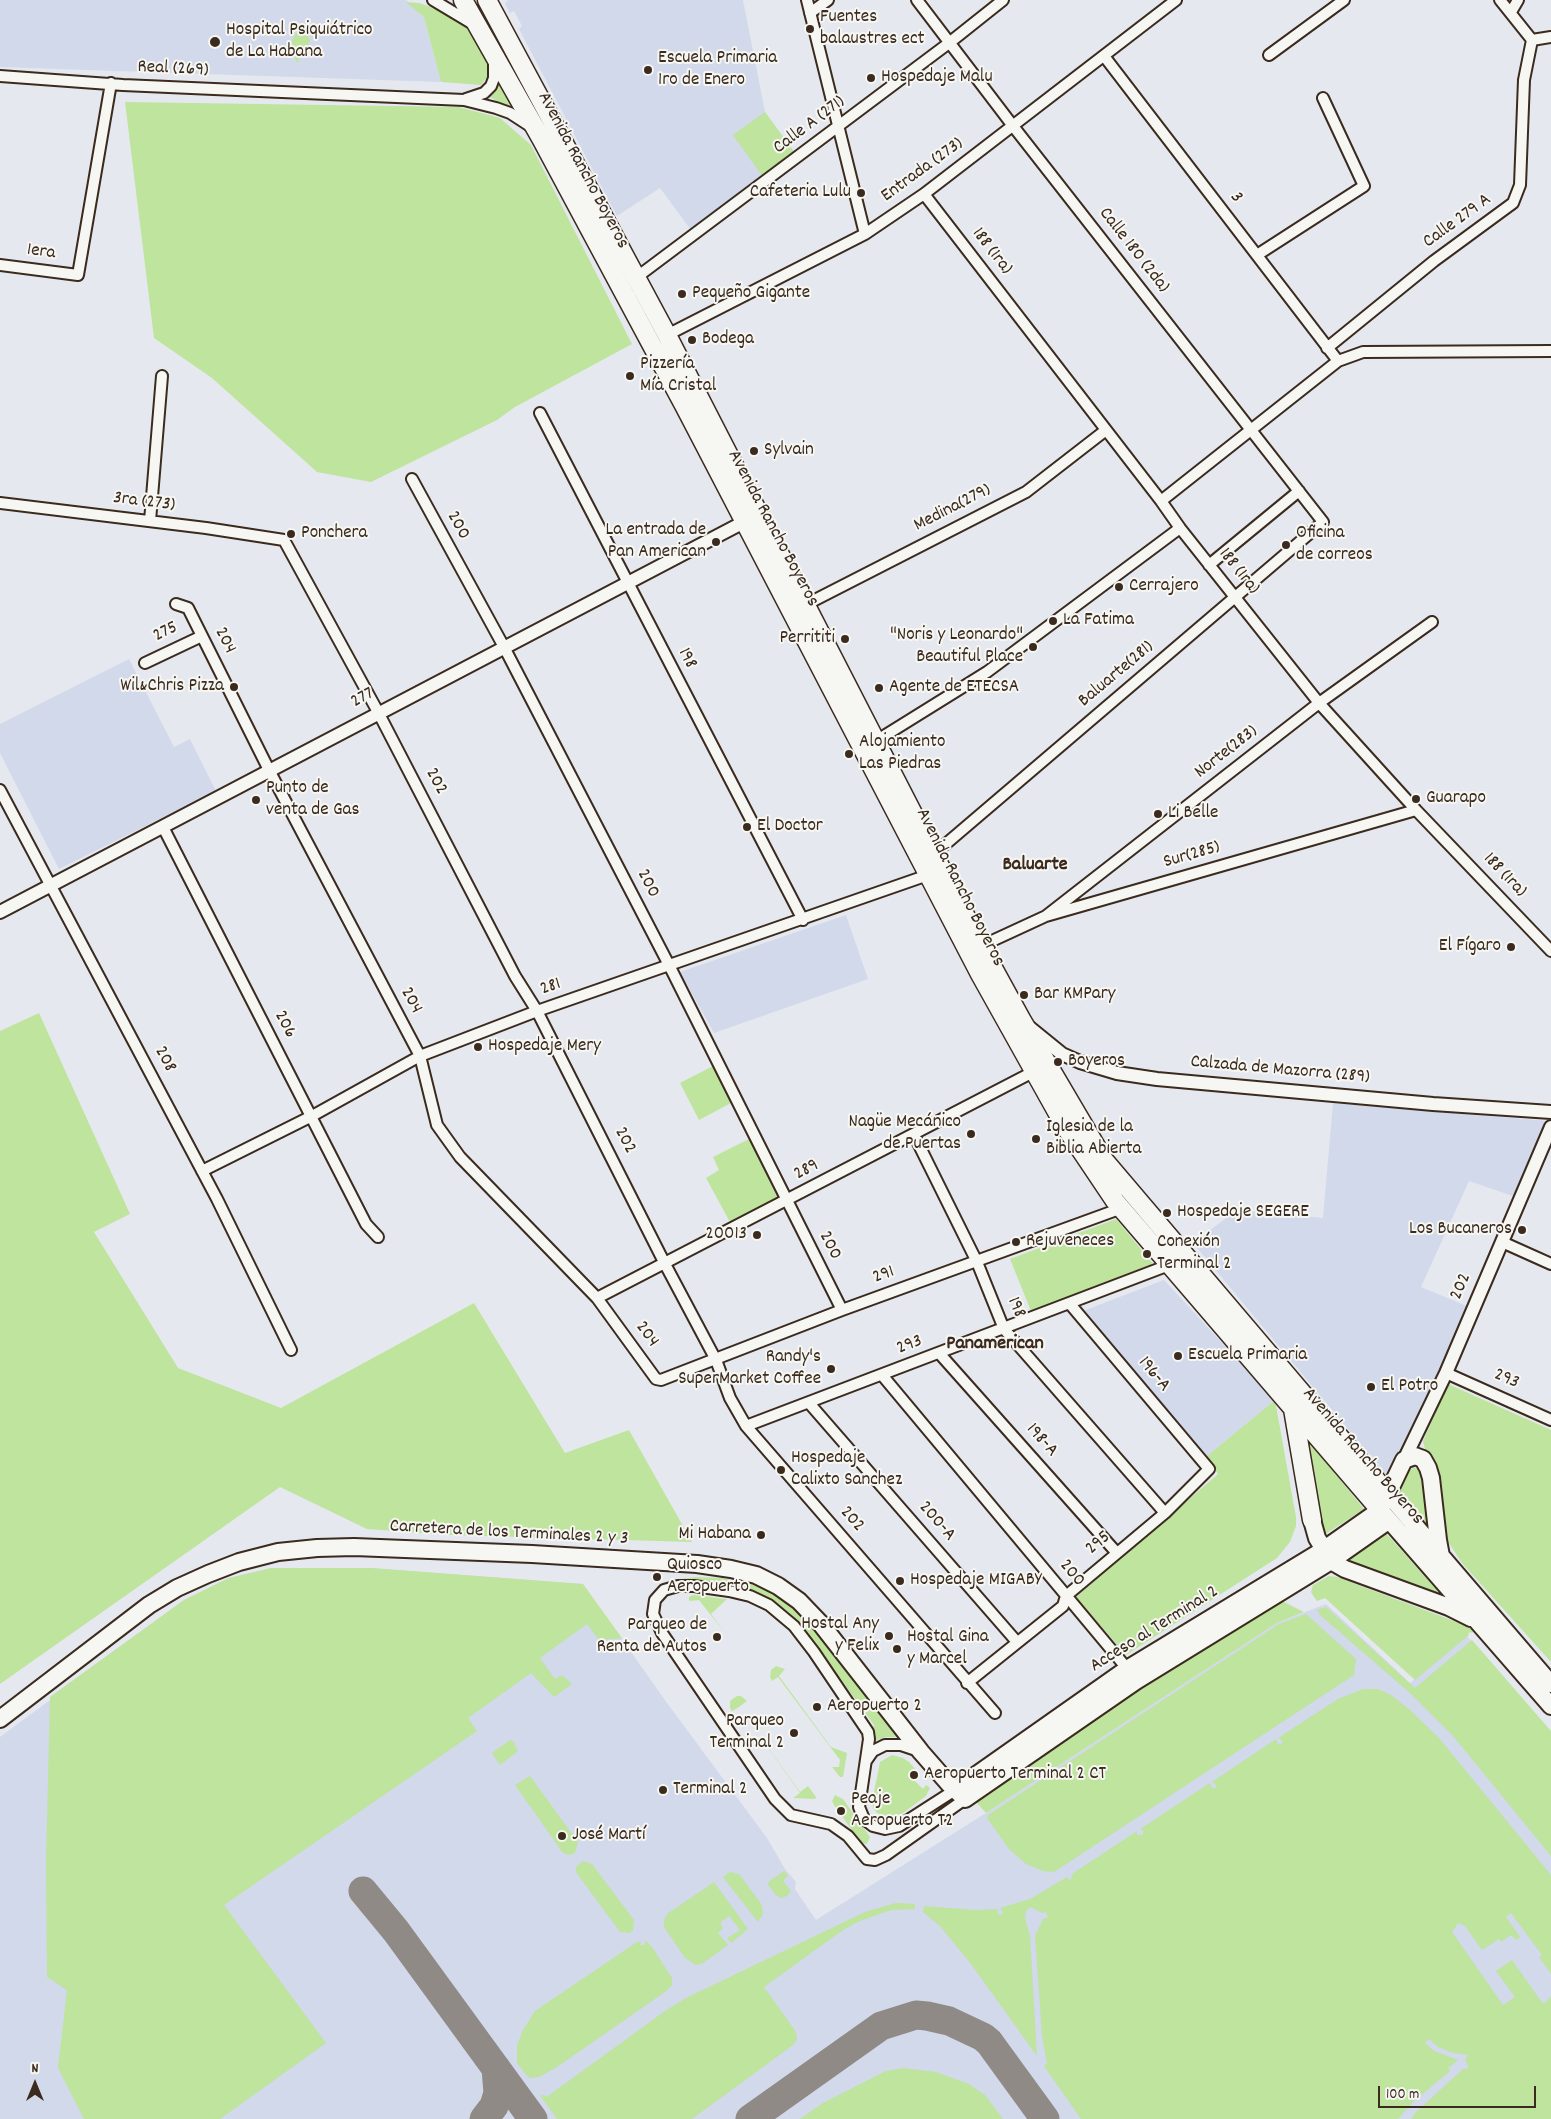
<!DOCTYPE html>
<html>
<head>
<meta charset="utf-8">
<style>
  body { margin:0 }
  #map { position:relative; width:1551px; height:2119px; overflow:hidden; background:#e5e9ef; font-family:Dekko,sans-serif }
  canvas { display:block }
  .north { position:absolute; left:10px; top:2059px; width:50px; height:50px; -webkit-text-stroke:4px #f6f6f2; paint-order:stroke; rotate:0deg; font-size:14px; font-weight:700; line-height:20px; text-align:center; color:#3b2a1e }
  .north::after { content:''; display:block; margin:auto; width:18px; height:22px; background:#3b2a1e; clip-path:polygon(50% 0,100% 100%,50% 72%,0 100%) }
  .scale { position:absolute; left:1378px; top:2086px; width:158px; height:22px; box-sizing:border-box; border:2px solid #3b2a1e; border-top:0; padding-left:6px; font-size:15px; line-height:18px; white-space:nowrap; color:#3b2a1e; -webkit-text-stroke:4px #f6f6f2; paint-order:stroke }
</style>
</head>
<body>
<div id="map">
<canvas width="1551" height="2119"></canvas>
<div class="north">N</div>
<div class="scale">100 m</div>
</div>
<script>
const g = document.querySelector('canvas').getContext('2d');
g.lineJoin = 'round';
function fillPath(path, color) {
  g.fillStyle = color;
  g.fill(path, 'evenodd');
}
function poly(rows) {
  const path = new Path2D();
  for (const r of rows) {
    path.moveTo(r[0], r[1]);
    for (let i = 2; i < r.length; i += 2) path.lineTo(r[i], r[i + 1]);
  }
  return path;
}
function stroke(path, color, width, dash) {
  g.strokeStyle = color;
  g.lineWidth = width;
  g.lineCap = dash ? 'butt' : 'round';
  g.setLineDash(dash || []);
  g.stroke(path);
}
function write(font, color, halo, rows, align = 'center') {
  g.font = font + ' Dekko,sans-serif';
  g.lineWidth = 4;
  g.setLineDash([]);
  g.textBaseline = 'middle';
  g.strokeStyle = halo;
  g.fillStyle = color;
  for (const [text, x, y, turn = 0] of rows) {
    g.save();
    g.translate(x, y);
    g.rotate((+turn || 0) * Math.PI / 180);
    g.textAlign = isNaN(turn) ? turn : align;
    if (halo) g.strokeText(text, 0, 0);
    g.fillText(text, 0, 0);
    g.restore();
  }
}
const built = poly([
  [0,0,406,0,424,17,441,82,0,67],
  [508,0,743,0,765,112,795,153,691,230,660,188,617,216,519,29,522,26,514,11,510,13,505,4],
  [129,659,174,747,190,739,216,791,59,869,0,753,0,724],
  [846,915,868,979,714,1033,680,972],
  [1333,1103,1548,1121,1513,1196,1469,1181,1421,1287,1469,1307,1388,1477,1193,1243,1237,1210,1323,1218],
  [1164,1280,1275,1400,1207,1456,1083,1311],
  [271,1568,371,1568,583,1584,667,1703,767,1838,785,1869,796,1882,795,1889,816,1920,986,1813,1277,1623,1326,1604,1410,1683,1466,1635,1551,1734,1551,2119,0,2119,0,1737,50,1700,50,1697,184,1600,229,1578]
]);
const green = poly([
  [406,2,419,3,436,9,465,26,487,56,487,77,481,85,441,82,424,17],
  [300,31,307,34,310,41,297,63,292,51,292,40,297,32],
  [498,72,519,113,488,96,495,85],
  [125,102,459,107,500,118,531,145,632,344,515,407,497,420,371,482,317,472,212,378,154,338],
  [765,112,795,153,763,177,733,135],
  [39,1013,130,1214,94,1232,178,1368,281,1408,474,1303,565,1453,629,1430,692,1542,451,1535,367,1529,280,1487,0,1684,0,1031],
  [713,1066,733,1102,699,1120,680,1083],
  [751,1138,782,1198,731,1224,706,1178,719,1170,713,1157],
  [1116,1219,1154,1265,1031,1311,1010,1259],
  [1448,1384,1551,1430,1551,1662,1462,1563,1447,1540,1440,1478,1434,1464,1427,1457,1423,1441],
  [1275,1400,1296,1517,1296,1526,1290,1542,1277,1558,1126,1655,1076,1597,1218,1474,1207,1456],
  [1309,1442,1364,1509,1327,1533,1322,1532,1319,1526],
  [1414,1467,1424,1472,1432,1533,1399,1491,1409,1471],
  [1385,1532,1442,1596,1348,1562,1347,1560],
  [271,1568,371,1568,583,1584,622,1638,599,1640,587,1624,540,1658,555,1679,562,1675,572,1684,554,1697,531,1673,468,1718,477,1731,224,1905,326,2043,220,2119,84,2119,58,2068,67,1990,47,1977,46,1862,50,1697,184,1600,229,1578],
  [1329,1576,1337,1577,1467,1626,1474,1632,1468,1633,1469,1635,1415,1680,1325,1598,1317,1601,1314,1597,1311,1592,1313,1585],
  [697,1577,721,1578,759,1586,789,1604,817,1632,901,1737,886,1737,875,1741,874,1725,799,1622,782,1607,768,1598,748,1590,731,1585,680,1579],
  [693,1595,727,1599,711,1614,725,1633,699,1600,689,1601,689,1597],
  [1275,1602,1284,1602,1304,1612,1277,1623,986,1813,977,1803,977,1798,1156,1674],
  [1326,1607,1415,1688,1472,1640,1551,1731,1551,1856,1454,1737,1410,1693,1320,1615,1317,1610],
  [1306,1614,1356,1659,1354,1675,1054,1872,1043,1871,1026,1864,1009,1849,987,1818,988,1815,1279,1624],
  [776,1666,785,1669,779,1676,831,1747,847,1753,843,1777,840,1777,832,1767,839,1767,840,1760,778,1677,772,1681,770,1677,771,1670],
  [1363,1689,1378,1689,1391,1695,1410,1710,1439,1738,1551,1875,1551,1974,1539,1957,1542,1955,1511,1913,1506,1917,1520,1937,1516,1940,1511,1935,1501,1942,1499,1939,1482,1950,1465,1926,1458,1923,1452,1932,1503,2005,1515,1997,1496,1971,1512,1960,1543,2004,1551,1997,1551,2119,1411,2119,1415,2113,1463,2069,1469,2068,1465,2060,1468,2055,1453,2053,1438,2047,1429,2039,1425,2043,1434,2051,1458,2060,1450,2067,1447,2066,1450,2070,1449,2072,1414,2101,1398,2119,1081,2119,1044,2066,1047,2063,1042,2036,1035,1936,1043,1919,1048,1917,1046,1912,1042,1913,1030,1907,1026,1911,1025,1918,1030,1936,1037,2056,971,1964,940,1926,923,1912,924,1906,976,1910,998,1909,997,1913,1001,1915,1003,1912,1000,1908,1030,1899,1067,1877,1071,1881,1072,1874,1137,1831,1137,1835,1142,1835,1144,1831,1140,1829,1210,1783,1212,1788,1216,1788,1216,1785,1212,1782,1276,1739,1278,1744,1281,1744,1283,1741,1278,1738,1338,1699],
  [737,1696,741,1696,747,1701,739,1707,800,1792,808,1786,816,1797,815,1799,793,1798,800,1793,739,1707,732,1711,730,1708,730,1701],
  [510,1740,513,1741,518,1751,500,1765,492,1753],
  [892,1755,903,1758,909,1762,917,1771,911,1777,923,1789,926,1785,930,1788,926,1796,903,1813,889,1818,877,1813,873,1808,872,1802,880,1762],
  [530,1776,578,1842,575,1853,570,1855,563,1853,515,1785],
  [835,1795,843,1799,870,1837,867,1844,861,1843,834,1805,832,1801],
  [583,1861,592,1864,634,1920,633,1930,630,1933,620,1932,576,1872,576,1867],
  [784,1871,788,1875,783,1881,791,1891,787,1896,781,1898,776,1895,767,1883],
  [730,1872,739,1874,762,1905,763,1914,758,1922,723,1877],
  [714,1882,748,1929,731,1943,727,1938,740,1930,729,1916,720,1923,723,1928,718,1933,728,1945,703,1963,696,1965,685,1958,664,1927,664,1920,667,1914],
  [896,1903,915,1904,915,1909,891,1910,860,1921,843,1930,764,1987,796,2032,797,2039,793,2045,692,2119,557,2119,540,2095,548,2096,665,2011,686,1998,865,1912],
  [645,1940,652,1947,672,1978,672,1985,665,1992,557,2067,539,2077,531,2078,527,2076,517,2063,517,2046,522,2032,535,2011,637,1942,641,1941,640,1945,645,1945],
  [903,2068,936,2072,969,2084,985,2095,1003,2119,800,2119,823,2103,886,2071]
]);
const taxiway = poly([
  [363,1891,396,1931,533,2119],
  [484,2119,494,2106,498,2093,496,2068],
  [750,2119,881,2026,916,2015,927,2016,949,2021,983,2037,989,2042,1045,2119]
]);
const minor = poly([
  [433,0,473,24],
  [807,0,865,234],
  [917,0,1013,126,1323,522,934,854],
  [1500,0,1532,40],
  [1511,12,1518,0],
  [810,13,828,0],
  [1269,55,1344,0],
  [1104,56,1338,361],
  [0,76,123,85,464,100,496,108,510,113,530,126],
  [466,99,484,93,491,86,494,78,494,60],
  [924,194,1161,501,1180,528,1319,703,1416,810,1551,951],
  [1257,255,1364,186,1323,98],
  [0,265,78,275,111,83],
  [637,277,949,43,1003,0],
  [667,335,865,234,924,194,1176,0],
  [1327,348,1434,261,1513,203,1520,185,1524,80,1532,40,1551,37],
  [540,413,803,920],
  [412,479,504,647,669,965,842,1310],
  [1161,501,1338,361,1363,352,1551,351],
  [0,503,206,528,284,540,378,712,515,976,537,1011,665,1264,716,1360,730,1398,746,1426,995,1713],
  [150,521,162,376],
  [1209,565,1299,491],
  [176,604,188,608,269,770,420,1056,437,1125,460,1157,597,1298,656,1379,661,1380,842,1310,1122,1208],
  [807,604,1026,492,1106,430],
  [145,663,202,636],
  [876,741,987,672,1180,528],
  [0,790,217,1199,291,1350],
  [163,827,366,1224,378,1237],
  [1046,916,1319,703,1432,622],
  [981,946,1046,916,1416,810],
  [914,1135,977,1262,1004,1329,1165,1513],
  [202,1171,312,1116,420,1056,537,1011,928,875],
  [1502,1242,1551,1264],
  [597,1298,1033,1072],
  [939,1353,1116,1552],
  [1446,1373,1551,1420],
  [882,1375,1130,1672],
  [809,1403,1017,1642],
  [746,1426,1169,1265],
  [967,1683,1063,1606,1066,1596,1165,1513,1209,1469,1070,1304],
  [866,1761,873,1751,885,1745,901,1745,919,1751],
  [955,1790,899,1826,885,1829,873,1826,864,1819,859,1807,869,1739,868,1732,814,1652,794,1626,769,1605,750,1596,729,1591,694,1586,678,1586,664,1590,655,1600,653,1614,662,1633,775,1799,791,1815,831,1824,848,1836,867,1859,875,1860,886,1855,965,1799]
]);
const tertiary = poly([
  [0,912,744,522],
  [1030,1028,1062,1054,1080,1062,1117,1073,1157,1079,1433,1104,1551,1112],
  [1404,1460,1446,1373,1551,1127]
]);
const primary = poly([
  [1388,1494,1551,1684],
  [1383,1504,1404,1460,1415,1456,1423,1459,1428,1468,1431,1478,1438,1540,1441,1556],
  [1382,1512,1551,1706],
  [1312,1520,1317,1538,1331,1561,1345,1569,1449,1607,1471,1618],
  [0,1719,149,1605,177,1588,208,1574,239,1562,278,1552,317,1548,354,1547,532,1554,697,1564,731,1569,756,1575,778,1586,799,1601,821,1624,921,1752,949,1784,965,1799,1136,1681,1331,1561,1388,1521],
  [955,1790,1127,1669,1323,1550,1380,1510]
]);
const trunk = poly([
  [463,0,542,140,685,407,980,974,1066,1128,1115,1201,1380,1510],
  [487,0,667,335,981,946,1021,1019,1104,1160,1388,1494],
  [1293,1409,1312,1520]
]);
const markers = [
  [810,29,5,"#3b2a1e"],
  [215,42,6,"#3b2a1e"],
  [648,70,5,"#3b2a1e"],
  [871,78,5,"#3b2a1e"],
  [861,193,5,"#3b2a1e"],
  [682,294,5,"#3b2a1e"],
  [692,340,5,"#3b2a1e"],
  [630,376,5,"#3b2a1e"],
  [754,451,5,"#3b2a1e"],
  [291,534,5,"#3b2a1e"],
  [716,542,5,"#3b2a1e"],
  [1286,545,5,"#3b2a1e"],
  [1119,587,5,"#3b2a1e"],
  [1053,621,5,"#3b2a1e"],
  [845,639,5,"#3b2a1e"],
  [1033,647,5,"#3b2a1e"],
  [234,687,5,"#3b2a1e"],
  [879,688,5,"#3b2a1e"],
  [849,754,5,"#3b2a1e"],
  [1416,799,5,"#3b2a1e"],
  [256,800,5,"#3b2a1e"],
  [1158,814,5,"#3b2a1e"],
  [747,827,5,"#3b2a1e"],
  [1511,947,5,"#3b2a1e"],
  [1024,995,5,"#3b2a1e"],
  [478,1047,5,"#3b2a1e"],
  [1058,1062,5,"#3b2a1e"],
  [971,1134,5,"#3b2a1e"],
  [1036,1139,5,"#3b2a1e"],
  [1167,1213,5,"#3b2a1e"],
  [1522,1230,5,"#3b2a1e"],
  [757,1235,5,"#3b2a1e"],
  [1016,1242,5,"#3b2a1e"],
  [1147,1254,5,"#3b2a1e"],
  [1178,1356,5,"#3b2a1e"],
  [831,1369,5,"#3b2a1e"],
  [1371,1387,5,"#3b2a1e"],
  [781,1470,5,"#3b2a1e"],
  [761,1535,5,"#3b2a1e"],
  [657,1577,5,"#3b2a1e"],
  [900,1581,5,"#3b2a1e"],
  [889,1636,5,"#3b2a1e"],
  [717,1637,5,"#3b2a1e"],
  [897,1649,5,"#3b2a1e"],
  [817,1707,5,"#3b2a1e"],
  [794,1733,5,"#3b2a1e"],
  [914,1775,5,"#3b2a1e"],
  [663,1790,5,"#3b2a1e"],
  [841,1811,5,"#3b2a1e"],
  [562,1836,5,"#3b2a1e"]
];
const poiNames = [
  ["Fuentes",820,18],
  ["balaustres ect",820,40],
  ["Hospital Psiquiátrico",226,31],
  ["de La Habana",226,53],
  ["Escuela Primaria",658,59],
  ["1ro de Enero",658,81],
  ["Hospedaje Malu",881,78],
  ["Cafeteria Lulu",851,193,"right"],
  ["Pequeño Gigante",692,294],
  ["Bodega",702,340],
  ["Pizzería",640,365],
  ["Mía Cristal",640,387],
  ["Sylvain",764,451],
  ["La entrada de",706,531,"right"],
  ["Pan American",706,553,"right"],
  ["Ponchera",301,534],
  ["Oficina",1296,534],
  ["de correos",1296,556],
  ["Cerrajero",1129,587],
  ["La Fatima",1063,621],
  ["\"Noris y Leonardo\"",1023,636,"right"],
  ["Beautiful Place",1023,658,"right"],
  ["Perrititi",835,639,"right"],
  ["Wil&Chris Pizza",224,687,"right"],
  ["Agente de ETECSA",889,688],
  ["Alojamiento",859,743],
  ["Las Piedras",859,765],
  ["Punto de",266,789],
  ["venta de Gas",266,811],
  ["Guarapo",1426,799],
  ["Li Belle",1168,814],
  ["El Doctor",757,827],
  ["El Fígaro",1501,947,"right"],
  ["Bar KMPary",1034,995],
  ["Hospedaje Mery",488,1047],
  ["Boyeros",1068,1062],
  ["Nagüe Mecánico",961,1123,"right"],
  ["de Puertas",961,1145,"right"],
  ["Iglesia de la",1046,1128],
  ["Biblia Abierta",1046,1150],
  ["Hospedaje SEGERE",1177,1213],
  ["Los Bucaneros",1512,1230,"right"],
  ["20013",747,1235,"right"],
  ["Rejuveneces",1026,1242],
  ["Conexión",1157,1243],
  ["Terminal 2",1157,1265],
  ["Escuela Primaria",1188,1356],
  ["Randy's",821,1358,"right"],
  ["SuperMarket Coffee",821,1380,"right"],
  ["El Potro",1381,1387],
  ["Hospedaje",791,1459],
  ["Calixto Sanchez",791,1481],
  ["Mi Habana",751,1535,"right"],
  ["Quiosco",667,1566],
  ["Aeropuerto",667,1588],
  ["Hospedaje MIGABY",910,1581],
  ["Hostal Any",879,1625,"right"],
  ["y Felix",879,1647,"right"],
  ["Parqueo de",707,1626,"right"],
  ["Renta de Autos",707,1648,"right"],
  ["Hostal Gina",907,1638],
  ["y Marcel",907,1660],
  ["Aeropuerto 2",827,1707],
  ["Parqueo",784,1722,"right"],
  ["Terminal 2",784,1744,"right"],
  ["Aeropuerto Terminal 2 CT",924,1775],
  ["Terminal 2",673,1790],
  ["Peaje",851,1800],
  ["Aeropuerto T2",851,1822],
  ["José Martí",572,1836]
];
const streetNames = [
  ["Real (269)",173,70,3],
  ["Calle A (271)",810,126,-37],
  ["Avenida Rancho Boyeros",582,171,62],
  ["Entrada (273)",923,171,-36],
  ["3",1235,198,53],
  ["Calle 279 A",1458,222,-36],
  ["Calle 180 (2da)",1133,251,52],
  ["188 (1ra)",991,252,52],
  ["1era",41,253,7],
  ["3ra (273)",144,503,7],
  ["Medina(279)",953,509,-27],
  ["200",457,526,61],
  ["Avenida Rancho Boyeros",772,529,62],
  ["188 (1ra)",1238,572,51],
  ["275",166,633,-26],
  ["204",224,641,64],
  ["198",686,659,62],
  ["Baluarte(281)",1117,675,-40],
  ["277",363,699,-28],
  ["Norte(283)",1227,753,-38],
  ["202",435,782,62],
  ["Sur(285)",1192,856,-16],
  ["188 (1ra)",1504,876,46],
  ["200",647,884,63],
  ["Avenida Rancho Boyeros",959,888,63],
  ["281",551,988,-19],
  ["204",410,1001,62],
  ["206",284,1025,63],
  ["208",164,1060,62],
  ["Calzada de Mazorra (289)",1280,1071,5],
  ["202",624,1141,63],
  ["289",807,1171,-28],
  ["200",829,1246,63],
  ["291",884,1276,-20],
  ["202",1462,1287,-67],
  ["198",1015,1308,66],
  ["204",646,1335,54],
  ["293",910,1346,-21],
  ["196-A",1153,1375,50],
  ["293",1506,1380,24],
  ["198-A",1041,1441,48],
  ["Avenida Rancho Boyeros",1362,1457,49],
  ["202",851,1520,49],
  ["200-A",936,1522,49],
  ["Carretera de los Terminales 2 y 3",509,1534,3],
  ["295",1099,1544,-40],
  ["200",1071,1574,50],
  ["Acceso al Terminal 2",1155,1630,-32]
];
const neighbourhoodNames = [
  ["Baluarte",1035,866],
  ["Panamerican",995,1345]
];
fillPath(built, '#d1d9eb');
fillPath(green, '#bee49e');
stroke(taxiway, '#908a86', 29);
stroke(minor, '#3b2a1e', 14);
stroke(tertiary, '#3b2a1e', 16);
stroke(primary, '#3b2a1e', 20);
stroke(trunk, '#3b2a1e', 21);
stroke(minor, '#f6f6f2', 10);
stroke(tertiary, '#f6f6f2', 12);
stroke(primary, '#f6f6f2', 16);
stroke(trunk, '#f6f6f2', 18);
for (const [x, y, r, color] of markers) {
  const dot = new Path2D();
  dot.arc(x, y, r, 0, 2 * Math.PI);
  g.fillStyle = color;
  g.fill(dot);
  stroke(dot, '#f6f6f2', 2);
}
write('19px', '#3b2a1e', '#f6f6f2', poiNames, 'left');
write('19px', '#3b2a1e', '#f6f6f2', streetNames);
write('bold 20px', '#3b2a1e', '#f6f6f2', neighbourhoodNames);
</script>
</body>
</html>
